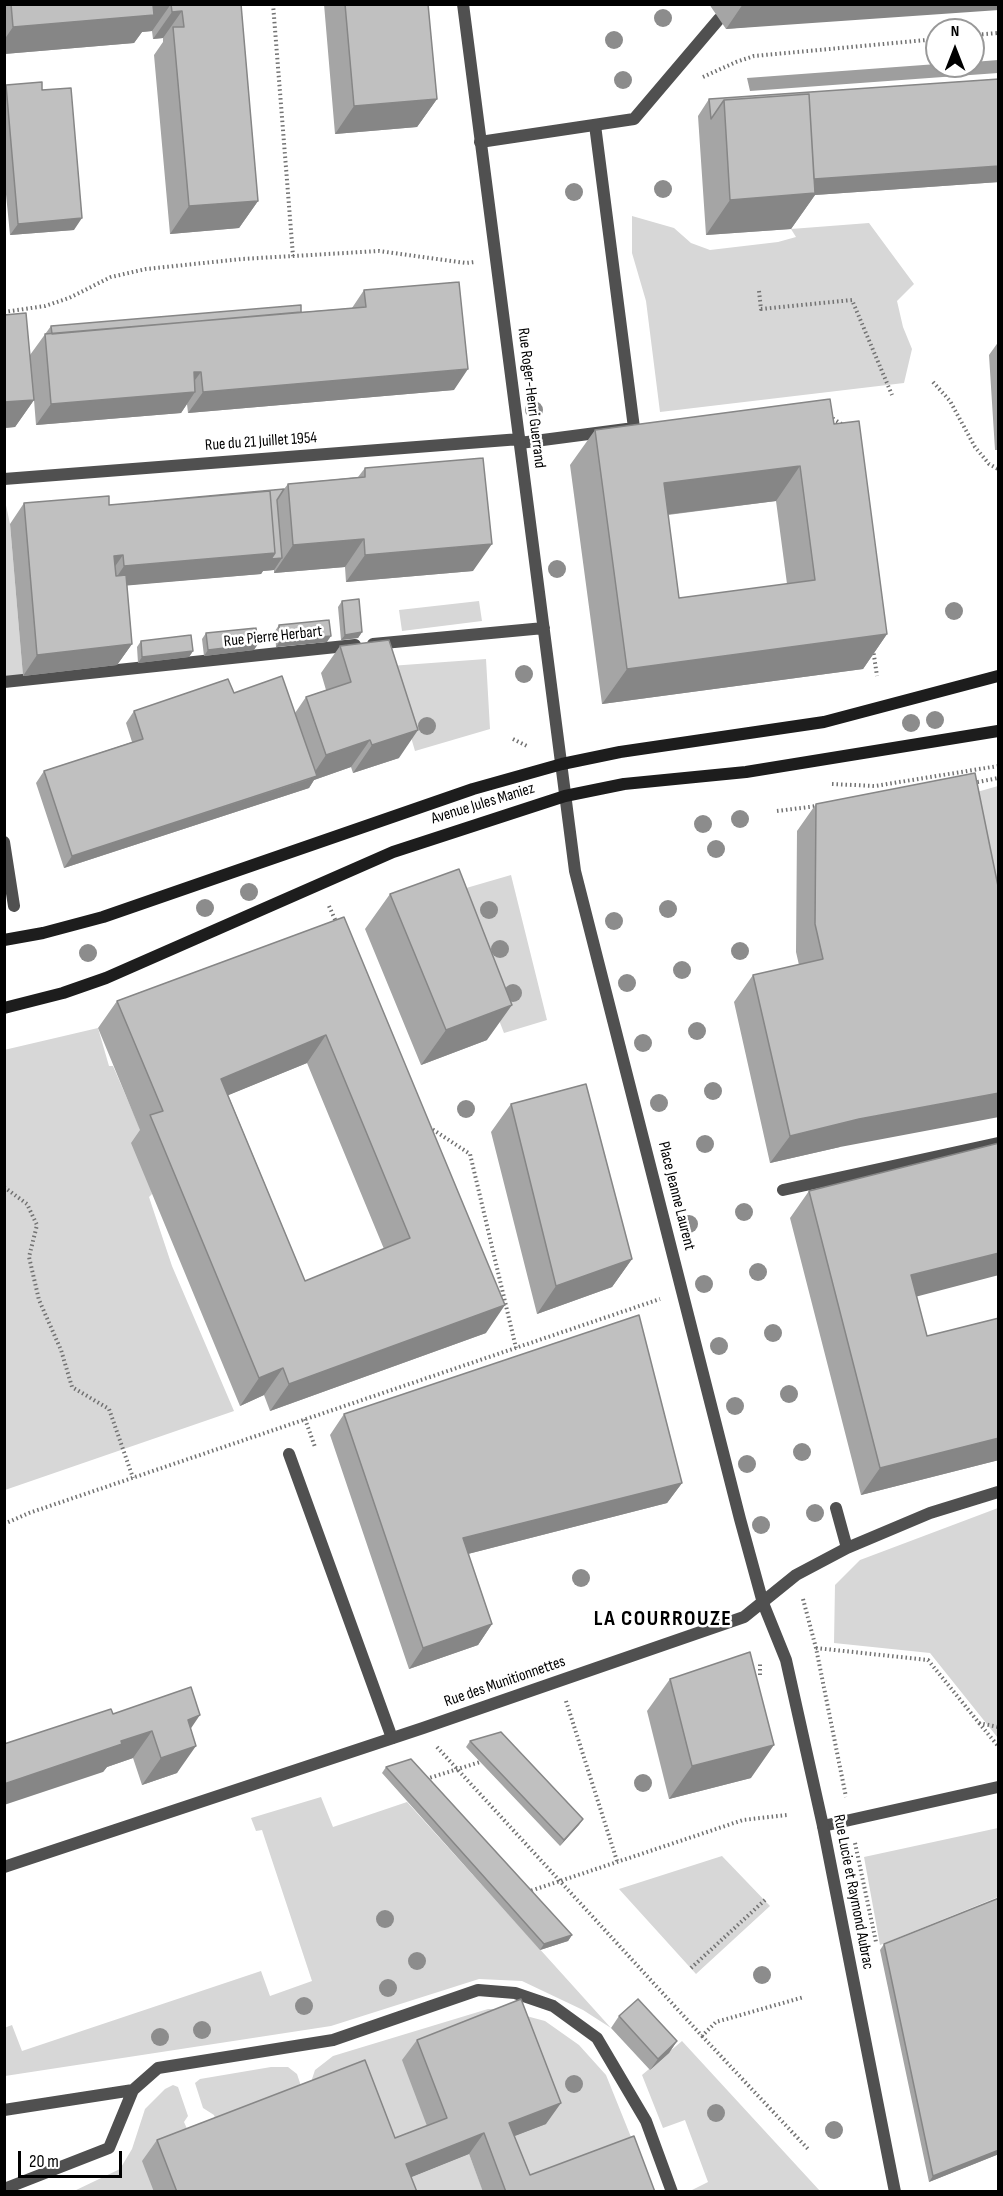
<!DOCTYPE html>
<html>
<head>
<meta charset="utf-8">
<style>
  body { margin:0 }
  #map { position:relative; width:1003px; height:2196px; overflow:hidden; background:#fff; font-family:"Sofia Sans Condensed",sans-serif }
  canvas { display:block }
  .frame { position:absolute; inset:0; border:6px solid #000; pointer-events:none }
  .north { position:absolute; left:925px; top:18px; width:60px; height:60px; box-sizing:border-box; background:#fff; border:2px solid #999; border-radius:50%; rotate:0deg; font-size:16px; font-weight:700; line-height:24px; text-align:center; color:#000 }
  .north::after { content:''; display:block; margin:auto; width:21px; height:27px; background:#000; clip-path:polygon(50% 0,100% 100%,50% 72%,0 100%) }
  .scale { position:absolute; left:18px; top:2151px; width:104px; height:27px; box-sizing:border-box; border:3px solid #000; border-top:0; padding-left:8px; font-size:18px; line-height:21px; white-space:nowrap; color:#000; -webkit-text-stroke:4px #fff; paint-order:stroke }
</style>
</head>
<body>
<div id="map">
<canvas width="1003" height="2196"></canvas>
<div class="frame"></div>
<div class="north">N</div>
<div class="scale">20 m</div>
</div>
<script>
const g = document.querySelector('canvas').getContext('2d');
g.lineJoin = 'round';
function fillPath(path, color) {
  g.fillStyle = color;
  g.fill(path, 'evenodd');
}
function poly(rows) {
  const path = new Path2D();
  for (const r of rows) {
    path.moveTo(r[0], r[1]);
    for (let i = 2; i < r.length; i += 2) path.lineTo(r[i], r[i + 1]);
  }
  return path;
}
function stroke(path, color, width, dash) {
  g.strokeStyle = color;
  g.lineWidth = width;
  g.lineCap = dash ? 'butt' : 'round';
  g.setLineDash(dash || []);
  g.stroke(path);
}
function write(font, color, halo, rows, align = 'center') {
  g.font = font + ' "Sofia Sans Condensed",sans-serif';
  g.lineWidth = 5;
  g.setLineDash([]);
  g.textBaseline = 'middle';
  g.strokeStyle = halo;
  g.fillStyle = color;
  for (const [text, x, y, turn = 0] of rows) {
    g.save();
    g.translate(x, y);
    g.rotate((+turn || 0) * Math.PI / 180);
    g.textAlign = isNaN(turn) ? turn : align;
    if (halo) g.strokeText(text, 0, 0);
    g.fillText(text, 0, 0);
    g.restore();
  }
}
const green = poly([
  [632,216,674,228,691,243,710,250,778,242,796,237,791,229,869,223,914,284,897,301,903,327,912,349,904,383,660,412,646,301,632,253],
  [4,496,10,524,23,676,5,677],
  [479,601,482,621,402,631,399,610],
  [486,659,490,729,415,751,390,666],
  [998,786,998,886,977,792],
  [511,875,547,1020,504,1033,449,893],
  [98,1028,109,1066,113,1066,144,1138,152,1194,149,1197,172,1266,234,1411,5,1490,4,1050],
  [998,1508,998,1738,930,1653,834,1643,835,1585,860,1560],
  [321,1797,333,1827,407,1802,611,2028,583,2010,522,1981,479,1979,331,2026,5,2076,4,2028,12,2025,22,2051,261,1971,270,1996,312,1981,262,1830,256,1831,251,1818],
  [998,1828,998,1897,880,1945,864,1857],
  [722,1856,770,1906,696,1974,619,1889],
  [488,2009,500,2009,545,2021,579,2045,606,2075,631,2137,527,2191,494,2144,432,2139,381,2159,317,2094,312,2079,315,2070,333,2056],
  [682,2041,820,2191,690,2191,708,2182,685,2120,663,2128,642,2075],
  [271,2067,288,2067,297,2074,305,2098,219,2131,214,2115,203,2108,195,2083,200,2079],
  [173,2085,178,2087,188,2116,184,2122,193,2142,189,2191,72,2192,120,2169,132,2149,145,2109,165,2089],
  [469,2154,483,2191,394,2191,392,2185]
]);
const water = poly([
  [998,60,998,73,750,91,747,78,937,64,973,66,973,62]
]);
const path = poly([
  [273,4,293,256],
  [973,35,998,33],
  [703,77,736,62,754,56,937,39],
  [759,291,761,309,852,300,892,395],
  [4,312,45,306,69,298,111,277,146,269,242,259,379,251,466,263,475,262],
  [933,382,950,401,975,447,989,464,998,469],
  [829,416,843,425],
  [873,649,877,676],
  [513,739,529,747],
  [973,783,998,778],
  [832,784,875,786,998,766],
  [777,811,817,806],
  [329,906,337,924],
  [429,1127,470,1154,516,1348],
  [4,1187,27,1204,37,1225,29,1257,39,1300,61,1350,72,1387,109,1409,133,1478],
  [305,1419,315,1447],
  [4,1524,29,1513,660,1299],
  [803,1599,816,1648,846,1797],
  [816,1648,928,1660,979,1723,998,1727],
  [760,1675,760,1664],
  [566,1701,617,1861],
  [979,1723,998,1746],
  [437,1747,702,2036,716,2022,804,1997],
  [426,1779,480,1762],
  [855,1843,876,1942],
  [527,1892,743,1820,787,1815],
  [691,1968,765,1900],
  [702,2036,808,2149]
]);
const service = poly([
  [480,142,634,119,719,19],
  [520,443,634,428,595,125],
  [4,842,14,906],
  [289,1454,392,1738],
  [823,1826,998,1787],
  [4,2110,133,2090],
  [4,2189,109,2148,133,2090,158,2068,333,2040,478,1990,515,1993,553,2006,597,2038,646,2121,672,2192]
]);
const pedestrian = poly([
  [783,1190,998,1143]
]);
const minor = poly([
  [463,4,575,871,740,1519,763,1603,786,1660,823,1826,895,2192],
  [4,479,520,439],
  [373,644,544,628],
  [4,682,355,645],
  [836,1508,847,1548],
  [4,1867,423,1728,744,1617,796,1575,847,1548,930,1513,998,1492]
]);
const secondary = poly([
  [4,940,43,933,103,917,473,789,562,764,620,752,824,722,998,676],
  [4,1008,63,993,106,978,393,852,565,796,624,784,746,772,998,731]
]);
const trees = [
  [663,18],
  [614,40],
  [623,80],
  [663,189],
  [574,192],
  [534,410],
  [557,569],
  [954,611],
  [524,674],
  [935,720],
  [911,723],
  [427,726],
  [740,819],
  [703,824],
  [716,849],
  [249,892],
  [205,908],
  [668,909],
  [489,910],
  [614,921],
  [500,949],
  [740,951],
  [88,953],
  [682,970],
  [627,983],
  [513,993],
  [697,1031],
  [643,1043],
  [713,1091],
  [659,1103],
  [466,1109],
  [705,1144],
  [744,1212],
  [689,1224],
  [758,1272],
  [704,1284],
  [773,1333],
  [719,1346],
  [789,1394],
  [735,1406],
  [802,1452],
  [747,1464],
  [815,1513],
  [761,1525],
  [581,1578],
  [643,1783],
  [385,1919],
  [417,1961],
  [762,1975],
  [388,1988],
  [304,2006],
  [202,2030],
  [160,2037],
  [574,2084],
  [716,2113],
  [834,2130]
];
const wall = poly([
  [4,4,241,4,258,201,239,228,170,234,154,55,163,42,163,38,153,39,152,31,142,32,134,43,4,54],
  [324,4,428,4,437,99,417,127,335,134],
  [709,4,999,4,726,29],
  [999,79,999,182,815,195,791,229,706,235,698,116,709,99],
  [6,85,42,90,74,230,10,235,4,174,4,88],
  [364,290,454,390,188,413,187,404,181,413,36,425,34,400,15,427,4,428,4,315,30,355,51,326,301,312,352,308],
  [999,341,999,450,995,450,989,355],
  [834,424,887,634,863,669,602,704,570,465,595,430],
  [776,501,787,584,679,598,668,515],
  [365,468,473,571,346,582,345,567,274,573,274,570,263,571,261,574,127,585,132,644,117,665,23,676,10,524,24,503,109,505,284,489,288,484,358,477],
  [342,601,362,632,358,638,341,640,338,607],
  [279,625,327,642,276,647,275,631],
  [206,633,254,650,204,656,202,639],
  [141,641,193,651,189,657,138,663,137,647],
  [340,646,399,758,353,773,351,767,314,780,309,788,64,868,36,783,44,771,132,742,126,723,134,711,234,693,295,713,306,697,326,690,321,673],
  [816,804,840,1147,770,1163,734,1002,753,975,799,965,796,952,797,831],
  [390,894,487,1040,421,1065,365,929],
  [344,917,486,1333,270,1411,264,1395,240,1406,131,1143,140,1130,98,1028,117,1001],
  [307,1063,384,1249,305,1281,228,1095],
  [511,1104,632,1259,612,1287,537,1314,491,1132],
  [809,1191,916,1296,927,1336,999,1318,999,1460,861,1495,790,1218],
  [344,1414,682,1483,667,1503,468,1554,492,1624,478,1645,409,1669,330,1435],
  [670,1679,751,1778,669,1799,647,1711],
  [113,1714,191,1729,177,1773,142,1785,133,1758,107,1767,103,1772],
  [470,1741,583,1819,560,1846,466,1747],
  [386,1767,572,1935,568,1941,540,1950,382,1773],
  [999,1898,999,2154,929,2182,880,1950,884,1944],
  [619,2016,677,2041,669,2053,650,2070,611,2028],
  [417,2040,546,2124,514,2136,530,2175,655,2192,483,2192,469,2154,411,2177,417,2192,154,2192,142,2161,157,2140,395,2138,427,2126,402,2060]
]);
const shadedWall = poly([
  [171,4,152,31,142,32,134,43,4,54,4,40,13,27,153,5],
  [743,4,999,4,999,10,726,29],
  [182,11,163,38,153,39,172,12],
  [437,99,417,127,335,134,354,106],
  [999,166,999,182,815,195,791,229,706,235,730,200,800,180],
  [258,201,239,228,170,234,189,206],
  [82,218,74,230,10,235,18,224],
  [468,369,454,390,188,413,203,392],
  [194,372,201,372,186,392],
  [195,392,181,413,36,425,51,404],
  [34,400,15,427,4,428,4,402],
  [800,466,776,501,639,518,664,483],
  [364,539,345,567,274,573,293,545],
  [492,544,473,571,346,582,365,555],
  [275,553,282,558,274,570,263,571,261,574,110,587,124,566],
  [123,555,109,575,114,556],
  [362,632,358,638,341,640,345,635],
  [887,634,863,669,602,704,627,669],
  [331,636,327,642,276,647,280,641],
  [132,644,117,665,23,676,37,655],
  [258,644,254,650,204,656,208,650],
  [193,651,189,657,138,663,142,657],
  [418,730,399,758,353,773,372,745],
  [370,740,351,767,314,780,309,788,64,868,72,856,310,779,326,755],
  [512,1005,487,1040,421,1065,446,1030],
  [326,1035,307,1063,202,1106,221,1079],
  [999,1093,999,1117,840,1147,770,1163,790,1136,859,1119],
  [999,1253,999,1275,892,1303,911,1275],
  [632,1259,612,1287,537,1314,556,1286],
  [505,1305,486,1333,270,1411,289,1384],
  [283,1368,264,1395,240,1406,259,1378],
  [999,1438,999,1460,861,1495,880,1468],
  [682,1483,667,1503,448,1559,463,1538],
  [492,1624,478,1645,409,1669,423,1648],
  [200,1715,181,1743,188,1720],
  [152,1731,133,1758,107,1767,103,1772,4,1805,4,1784,121,1741],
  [774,1745,751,1778,669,1799,692,1766],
  [196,1746,177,1773,142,1785,161,1758],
  [583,1819,579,1825,560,1846,564,1840],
  [572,1935,568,1941,540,1950,544,1944],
  [677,2041,669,2053,650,2070,658,2059],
  [561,2103,546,2124,494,2144,509,2123],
  [484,2133,469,2154,392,2185,406,2164],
  [999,2150,999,2154,929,2182,933,2176]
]);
const building = poly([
  [11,4,161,4,153,5,154,15,13,27,11,4],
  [171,4,241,4,258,201,189,206,173,27,184,27,182,11,172,12,171,4],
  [345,4,428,4,437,99,354,106,345,4],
  [999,79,999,166,814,179,809,94,724,100,711,119,709,99,999,79],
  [42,82,42,90,71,88,82,218,18,224,6,85,42,82],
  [809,94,815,193,730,200,724,100,809,94],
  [459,282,468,369,203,392,201,372,194,372,195,392,51,404,45,334,366,307,364,290,459,282],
  [301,305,301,312,52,334,51,326,301,305],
  [26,313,34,400,4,402,4,315,26,313],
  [830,399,834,424,859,421,887,634,627,669,595,430,830,399],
  [800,466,815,580,679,598,664,483,800,466],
  [483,458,492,544,365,555,364,539,293,545,288,484,365,477,365,468,483,458],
  [284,489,277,500,282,558,271,559,275,553,270,491,154,501,284,489],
  [270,491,275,553,124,566,123,555,114,556,116,576,126,575,132,644,37,655,24,503,109,496,109,505,270,491],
  [359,599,362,632,345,635,342,601,359,599],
  [329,620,331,636,280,641,279,625,329,620],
  [256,628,258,644,208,650,206,633,256,628],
  [191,635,193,651,142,657,141,641,191,635],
  [389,640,418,730,372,745,370,740,326,755,306,697,351,682,340,646,389,640],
  [282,676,317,776,72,856,44,771,143,739,134,711,228,679,234,693,282,676],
  [975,773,999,891,999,1093,859,1119,790,1136,753,975,823,959,815,924,816,804,975,773],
  [459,869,512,1005,446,1030,390,894,459,869],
  [344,917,505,1305,289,1384,283,1368,259,1378,150,1115,163,1111,117,1001,344,917],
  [326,1035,410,1238,305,1281,221,1079,326,1035],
  [586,1084,632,1259,556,1286,511,1104,586,1084],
  [999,1143,999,1253,911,1275,927,1336,999,1318,999,1438,880,1468,809,1191,999,1143],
  [639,1315,682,1483,463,1538,492,1624,423,1648,344,1414,639,1315],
  [750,1652,774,1745,692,1766,670,1679,750,1652],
  [191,1687,200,1715,188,1720,196,1746,161,1758,152,1731,121,1741,122,1744,4,1784,4,1744,111,1709,113,1714,191,1687],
  [501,1732,583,1819,564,1840,470,1741,501,1732],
  [411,1759,572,1935,544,1944,386,1767,411,1759],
  [999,1898,999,2150,933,2176,884,1944,999,1898],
  [521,1999,561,2103,509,2123,530,2175,634,2136,655,2192,506,2192,484,2133,406,2164,417,2192,177,2192,157,2140,365,2060,395,2138,447,2118,417,2040,521,1999],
  [638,1999,677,2041,658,2059,619,2016,638,1999]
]);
const streetNames = [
  ["Rue Roger-Henri Guerrand",531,398,83],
  ["Rue du 21 Juillet 1954",261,442,-4],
  ["Rue Pierre Herbart",273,637,-6],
  ["Avenue Jules Maniez",483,804,-17],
  ["Place Jeanne Laurent",676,1196,76],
  ["Rue des Munitionnettes",505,1682,-19],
  ["Rue Lucie et Raymond Aubrac",853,1892,79]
];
const districtNames = [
  ["LA COURROUZE",663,1619]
];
fillPath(green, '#d7d7d7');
fillPath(water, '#9e9e9e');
stroke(path, '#727272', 4, [1.5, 3]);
stroke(service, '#505050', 12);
stroke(pedestrian, '#505050', 12);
stroke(minor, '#505050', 12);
stroke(secondary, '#1d1d1d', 12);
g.fillStyle = '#8c8c8c';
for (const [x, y] of trees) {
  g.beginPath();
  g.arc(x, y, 9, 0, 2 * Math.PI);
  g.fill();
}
fillPath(wall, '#a5a5a5');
fillPath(shadedWall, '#868686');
fillPath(building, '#c0c0c0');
stroke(building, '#868686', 1.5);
write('16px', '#000', '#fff', streetNames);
g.letterSpacing = '1.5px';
write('bold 22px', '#000', '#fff', districtNames);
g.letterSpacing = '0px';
</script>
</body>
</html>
